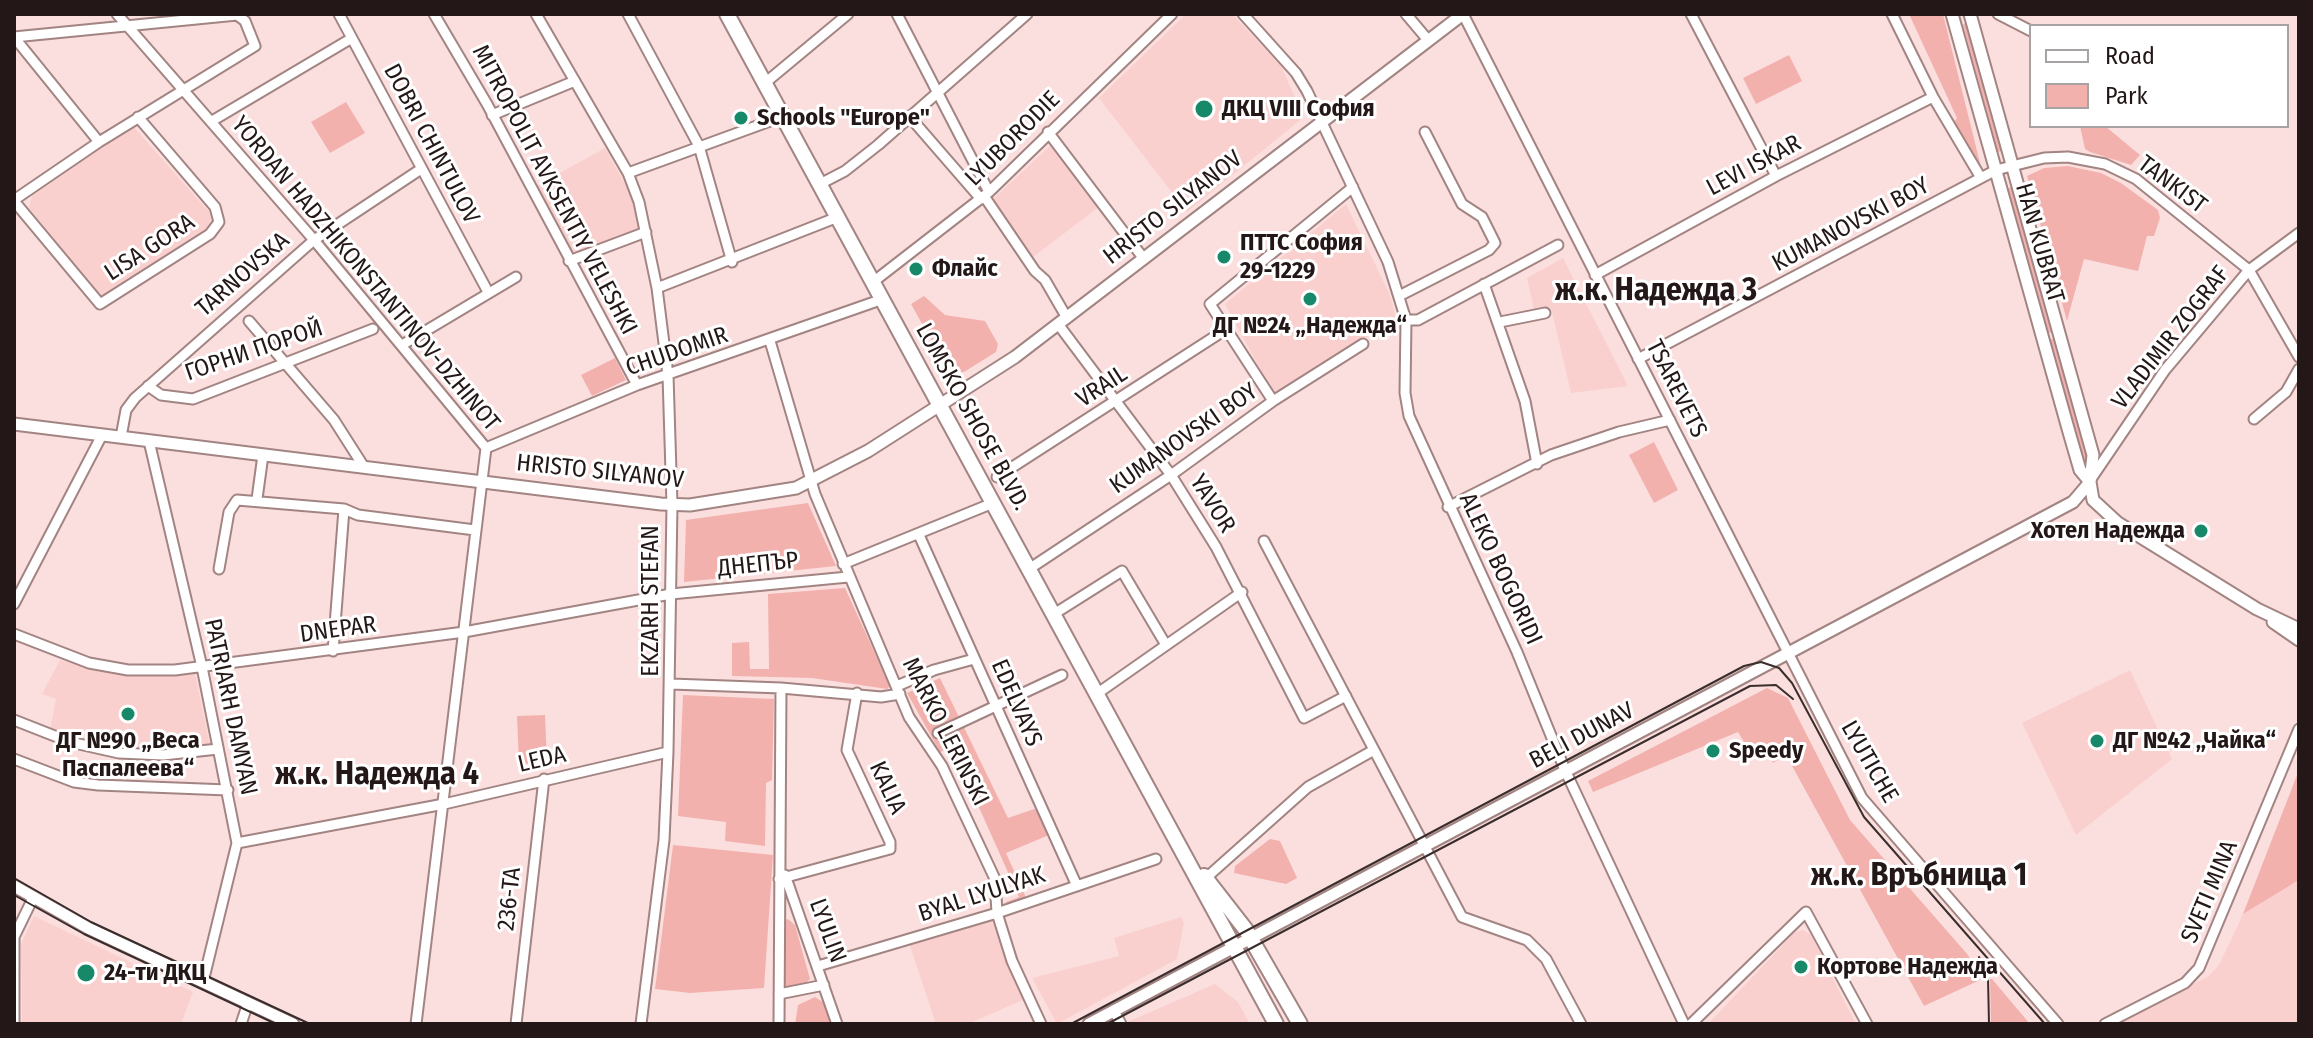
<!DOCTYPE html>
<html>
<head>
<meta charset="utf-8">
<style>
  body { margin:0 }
  #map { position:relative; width:2313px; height:1038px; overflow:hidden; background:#fbdfde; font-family:"Fira Sans Condensed",sans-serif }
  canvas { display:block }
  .frame { position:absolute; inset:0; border:16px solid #231817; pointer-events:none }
  .legend { position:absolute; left:2029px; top:24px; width:260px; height:104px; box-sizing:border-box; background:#fff; border:2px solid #a7a3a2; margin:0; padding:10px 14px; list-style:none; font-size:24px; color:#231817 }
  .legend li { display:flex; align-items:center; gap:16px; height:40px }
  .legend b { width:40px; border:2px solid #a7a3a2 }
</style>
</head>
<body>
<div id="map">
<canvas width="2313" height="1038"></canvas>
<div class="frame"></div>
<ul class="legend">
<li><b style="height:10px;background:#fff"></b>Road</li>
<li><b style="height:22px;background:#f3b1ae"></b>Park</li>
</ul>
</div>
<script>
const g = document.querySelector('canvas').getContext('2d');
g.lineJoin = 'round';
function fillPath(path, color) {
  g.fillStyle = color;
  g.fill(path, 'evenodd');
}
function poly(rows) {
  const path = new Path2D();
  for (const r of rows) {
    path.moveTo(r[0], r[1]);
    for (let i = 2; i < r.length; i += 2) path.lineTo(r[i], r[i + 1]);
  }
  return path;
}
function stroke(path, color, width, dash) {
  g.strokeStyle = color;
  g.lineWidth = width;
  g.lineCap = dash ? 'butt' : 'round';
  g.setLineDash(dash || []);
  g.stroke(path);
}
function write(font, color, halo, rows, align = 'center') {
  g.font = font + ' "Fira Sans Condensed",sans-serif';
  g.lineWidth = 6;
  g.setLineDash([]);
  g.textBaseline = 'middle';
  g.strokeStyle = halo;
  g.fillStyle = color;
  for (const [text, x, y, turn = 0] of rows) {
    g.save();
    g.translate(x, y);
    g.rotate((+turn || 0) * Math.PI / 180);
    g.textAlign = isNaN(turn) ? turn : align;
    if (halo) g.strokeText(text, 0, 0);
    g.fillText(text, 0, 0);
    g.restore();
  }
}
const built = poly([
  [1186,14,1232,14,1281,66,1304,117,1187,212,1099,98],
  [133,126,209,212,211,219,209,227,101,296,29,208,32,196],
  [1051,145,1099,207,1033,257,992,200],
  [605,148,629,191,640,229,569,255,534,187],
  [1346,204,1390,295,1396,319,1274,395,1225,304],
  [1563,258,1628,386,1571,393,1551,308,1534,310,1527,278],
  [60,660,116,674,195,673,210,745,152,750,122,748,50,730,56,699,42,694],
  [2130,670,2172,759,2076,835,2022,723],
  [2299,880,2299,1024,2116,1024,2209,976,2219,965,2243,914],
  [34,916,193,992,181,1024,22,1024,21,944],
  [1181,917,1184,923,1177,959,1057,1024,1032,978,1119,956,1114,938],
  [991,919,1023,1000,968,1024,936,1024,908,940],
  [1803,930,1811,935,1856,1024,1708,1024,1795,932],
  [1215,984,1238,1002,1250,1024,1125,1023]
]);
const green = poly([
  [1909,14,1943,14,1981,167,1970,157,1954,122,1957,118],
  [1967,21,2004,150,1998,152,1963,25],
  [1789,55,1802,81,1756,104,1743,78],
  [346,102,365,133,330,153,311,122],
  [2080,126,2105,126,2140,155,2131,165,2090,152,2085,149],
  [2068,166,2101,173,2121,183,2158,210,2160,218,2154,236,2147,236,2138,271,2084,259,2067,321,2027,176,2044,168],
  [2014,187,2054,332,2048,333,2008,188],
  [924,296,945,315,985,321,998,344,996,352,964,372,949,372,911,304],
  [2056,338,2089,456,2082,460,2049,340],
  [615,358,626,380,592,396,581,375],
  [1654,442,1678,490,1654,503,1629,455],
  [808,503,836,566,684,582,686,520],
  [845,588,890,686,887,689,812,678,732,676,732,643,749,642,750,669,769,669,768,594],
  [940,678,1008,818,1037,808,1049,835,1006,853,1027,900,1009,907,1006,902,1019,897,952,747,940,752,907,693],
  [1767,688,1788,698,1850,820,1968,955,1980,980,1924,1006,1786,755,1773,763,1766,745,1749,750,1738,732,1593,792,1588,781],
  [683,695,774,699,772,780,766,783,765,846,725,841,726,822,678,816],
  [545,715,547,763,519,764,517,716],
  [2299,770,2299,880,2243,914],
  [1270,839,1280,841,1297,878,1286,884,1234,873,1235,866],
  [673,845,773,855,764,988,690,993,655,989],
  [788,919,795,925,810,979,805,984,784,988,785,920],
  [1990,979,1992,979,2030,1024,1991,1024],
  [815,997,826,1004,832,1024,795,1024,798,1005]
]);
const minor = poly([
  [117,14,314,240,486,448,416,1024],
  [339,14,488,292],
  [434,14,487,104,637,385],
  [536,14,628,173,639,202,657,288,668,375,672,505,668,752,664,840,641,1024],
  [628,14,699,146,732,262],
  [897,14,989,192],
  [1243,14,1296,73,1307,91,1388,262,1406,320,1405,393,1409,416,1517,652,1565,770,1684,1024],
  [1406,14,1428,40],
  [1463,14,1862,798,2058,1024],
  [1691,14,1776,176],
  [1892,14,1933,97,1981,178],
  [1998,14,2031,31],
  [14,37,237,15,245,21,255,46,99,142,14,200],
  [14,37,99,142],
  [765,83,848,14],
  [492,115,575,81],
  [909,116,981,199],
  [212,121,352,38],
  [1048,132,1144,259],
  [628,173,784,116],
  [820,184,845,171,878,145,1027,14],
  [984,196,1035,271,1045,280,1067,318],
  [14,201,100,304,210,234,219,222,215,207,138,117],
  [569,261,646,232],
  [1595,275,1776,176,1933,97],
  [873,282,989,192,1172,14],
  [1484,284,1525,401,1537,464],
  [657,288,838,217],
  [1401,295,1489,250,1495,243,1482,217,1462,204,1425,132],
  [1406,320,1418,320,1558,245],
  [249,321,334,420,364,467],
  [1500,322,1545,313],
  [1058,324,1171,475,1216,547,1304,718,1346,696],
  [770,341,815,494,909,717,942,766,995,879,997,913,1012,961,1041,1024],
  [402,345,516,277],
  [1638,359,1996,170,2044,158,2068,157,2105,164,2136,179,2249,270,2299,357],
  [148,386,161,395,193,399,373,329],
  [1273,401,1210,304,1353,187],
  [2254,419,2286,392,2299,369],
  [121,437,126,410,135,398,314,240,421,169],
  [149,441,202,667,237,843,203,982],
  [486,448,637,385,883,299],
  [997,477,1228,328],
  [2091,479,2165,370,2249,270,2299,233],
  [257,499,263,455],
  [1448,507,1551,455,1619,432,1670,420],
  [919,535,1077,886],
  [1264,541,1462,917,1527,940,1546,959,1581,1024],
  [843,564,993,503],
  [219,569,229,512,237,500,344,509,358,515,475,530],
  [1029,569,1171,475,1273,401,1363,344],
  [14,604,102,435],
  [1054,614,1122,571,1166,645],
  [14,634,89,663,128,670,175,670,464,632,671,594,848,577],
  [333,651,344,509],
  [671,684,781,688],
  [897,686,934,670,974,659],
  [1098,693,1242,592],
  [14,720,70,742,119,753,163,755,218,749],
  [938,733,1062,675],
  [14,759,74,782,98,785,228,790],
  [237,843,444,804,668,752],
  [785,875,837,1024],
  [1206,878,1308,787,1374,750],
  [779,879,890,849,890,842,847,750,857,693],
  [818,966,997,913,1156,859],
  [779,994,824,985],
  [1114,1011,1121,1024],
  [14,1024,14,937,33,898],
  [241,1024,248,1003],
  [516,1024,544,779],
  [779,1024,781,688,881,697,900,694],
  [1691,1024,1806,912,1867,1024],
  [2105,1024,2185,983,2199,968,2299,729]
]);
const tertiary = poly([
  [1952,14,2069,432,2080,470,2090,482],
  [1970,14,2093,455,2090,482,2093,500,2118,523,2257,609,2299,629],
  [14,424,661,504,690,505,796,488,868,451,1015,357,1463,14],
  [2273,622,2299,640],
  [14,886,88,928,293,1024],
  [1089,1024,2073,502,2090,482]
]);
const primary = poly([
  [727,14,1276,1024],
  [1204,876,1246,930,1300,1024]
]);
const tram = poly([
  [14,878,91,922,310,1024],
  [14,895,84,934,276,1024],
  [1979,957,1988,978,1989,1024],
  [1071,1024,1744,666,1761,662,1779,668,1792,683,1864,817,2045,1024],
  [1107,1024,1750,686,1776,685,1793,699]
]);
const markers = [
  [1204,109,10,"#188968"],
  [741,118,8,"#188968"],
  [1224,257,8,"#188968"],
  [916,269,8,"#188968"],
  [1310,299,8,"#188968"],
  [2201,531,8,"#188968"],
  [128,714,8,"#188968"],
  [2097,741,8,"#188968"],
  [1713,751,8,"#188968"],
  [1801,967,8,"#188968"],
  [86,973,10,"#188968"]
];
const poiNames = [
  ["ДКЦ VIII София",1222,109],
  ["Schools \"Europe\"",757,118],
  ["ПТТС София",1240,243],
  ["29-1229",1240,271],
  ["Флайс",932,269],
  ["ДГ №24 „Надежда“",1310,326,"center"],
  ["Хотел Надежда",2185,531,"right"],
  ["ДГ №90 „Веса",128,741,"center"],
  ["Паспалеева“",128,769,"center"],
  ["ДГ №42 „Чайка“",2113,741],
  ["Speedy",1729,751],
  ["Кортове Надежда",1817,967],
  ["24-ти ДКЦ",104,973]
];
const streetNames = [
  ["LYUBORODIE",1013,139,-45],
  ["DOBRI CHINTULOV",431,144,62],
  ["LEVI ISKAR",1754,166,-28],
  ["TANKIST",2172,185,37],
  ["MITROPOLIT AVKSENTIY VELESHKI",554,190,62],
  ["HRISTO SILYANOV",1173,208,-38],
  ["KUMANOVSKI BOY",1851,225,-28],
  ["HAN KUBRAT",2039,243,74],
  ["LISA GORA",150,248,-33],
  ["YORDAN HADZHIKONSTANTINOV-DZHINOT",365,274,50],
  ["TARNOVSKA",243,275,-41],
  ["VLADIMIR ZOGRAF",2171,338,-52],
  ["ГОРНИ ПОРОЙ",254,351,-19],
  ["CHUDOMIR",677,352,-19],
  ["VRAIL",1102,387,-33],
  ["TSAREVETS",1676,389,63],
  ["LOMSKO SHOSE BLVD.",972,417,61],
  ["KUMANOVSKI BOY",1184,439,-35],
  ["HRISTO SILYANOV",600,472,6],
  ["YAVOR",1212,504,58],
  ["ДНЕПЪР",758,565,-6],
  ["ALEKO BOGORIDI",1500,569,65],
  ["EKZARH STEFAN",651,601,-90],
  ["DNEPAR",338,630,-8],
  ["EDELVAYS",1016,703,66],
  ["PATRIARH DAMYAN",230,707,78],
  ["MARKO LERINSKI",945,732,63],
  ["BELI DUNAV",1582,736,-28],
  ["LEDA",542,760,-13],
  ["LYUTICHE",1869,762,60],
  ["KALIA",887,788,65],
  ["SVETI MINA",2210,892,-67],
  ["BYAL LYULYAK",982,895,-18],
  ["236-ТА",510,899,-84],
  ["LYULIN",827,931,70]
];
const districtNames = [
  ["ж.к. Надежда 3",1656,291],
  ["ж.к. Надежда 4",377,775],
  ["ж.к. Връбница 1",1919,876]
];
fillPath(built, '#fad0ce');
fillPath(green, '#f3b1ae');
stroke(minor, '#a28482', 13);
stroke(tertiary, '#a28482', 15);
stroke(primary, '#a28482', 18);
stroke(minor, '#fff', 9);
stroke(tertiary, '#fff', 11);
stroke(primary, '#fff', 14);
stroke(tram, '#3a2e2d', 2);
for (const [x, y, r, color] of markers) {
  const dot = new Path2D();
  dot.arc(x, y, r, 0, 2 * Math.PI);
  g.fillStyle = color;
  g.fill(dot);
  stroke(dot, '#fff', 3);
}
write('bold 24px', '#231817', '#fff', poiNames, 'left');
write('24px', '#231817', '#fff', streetNames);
write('bold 32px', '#231817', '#fff', districtNames);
</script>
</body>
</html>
